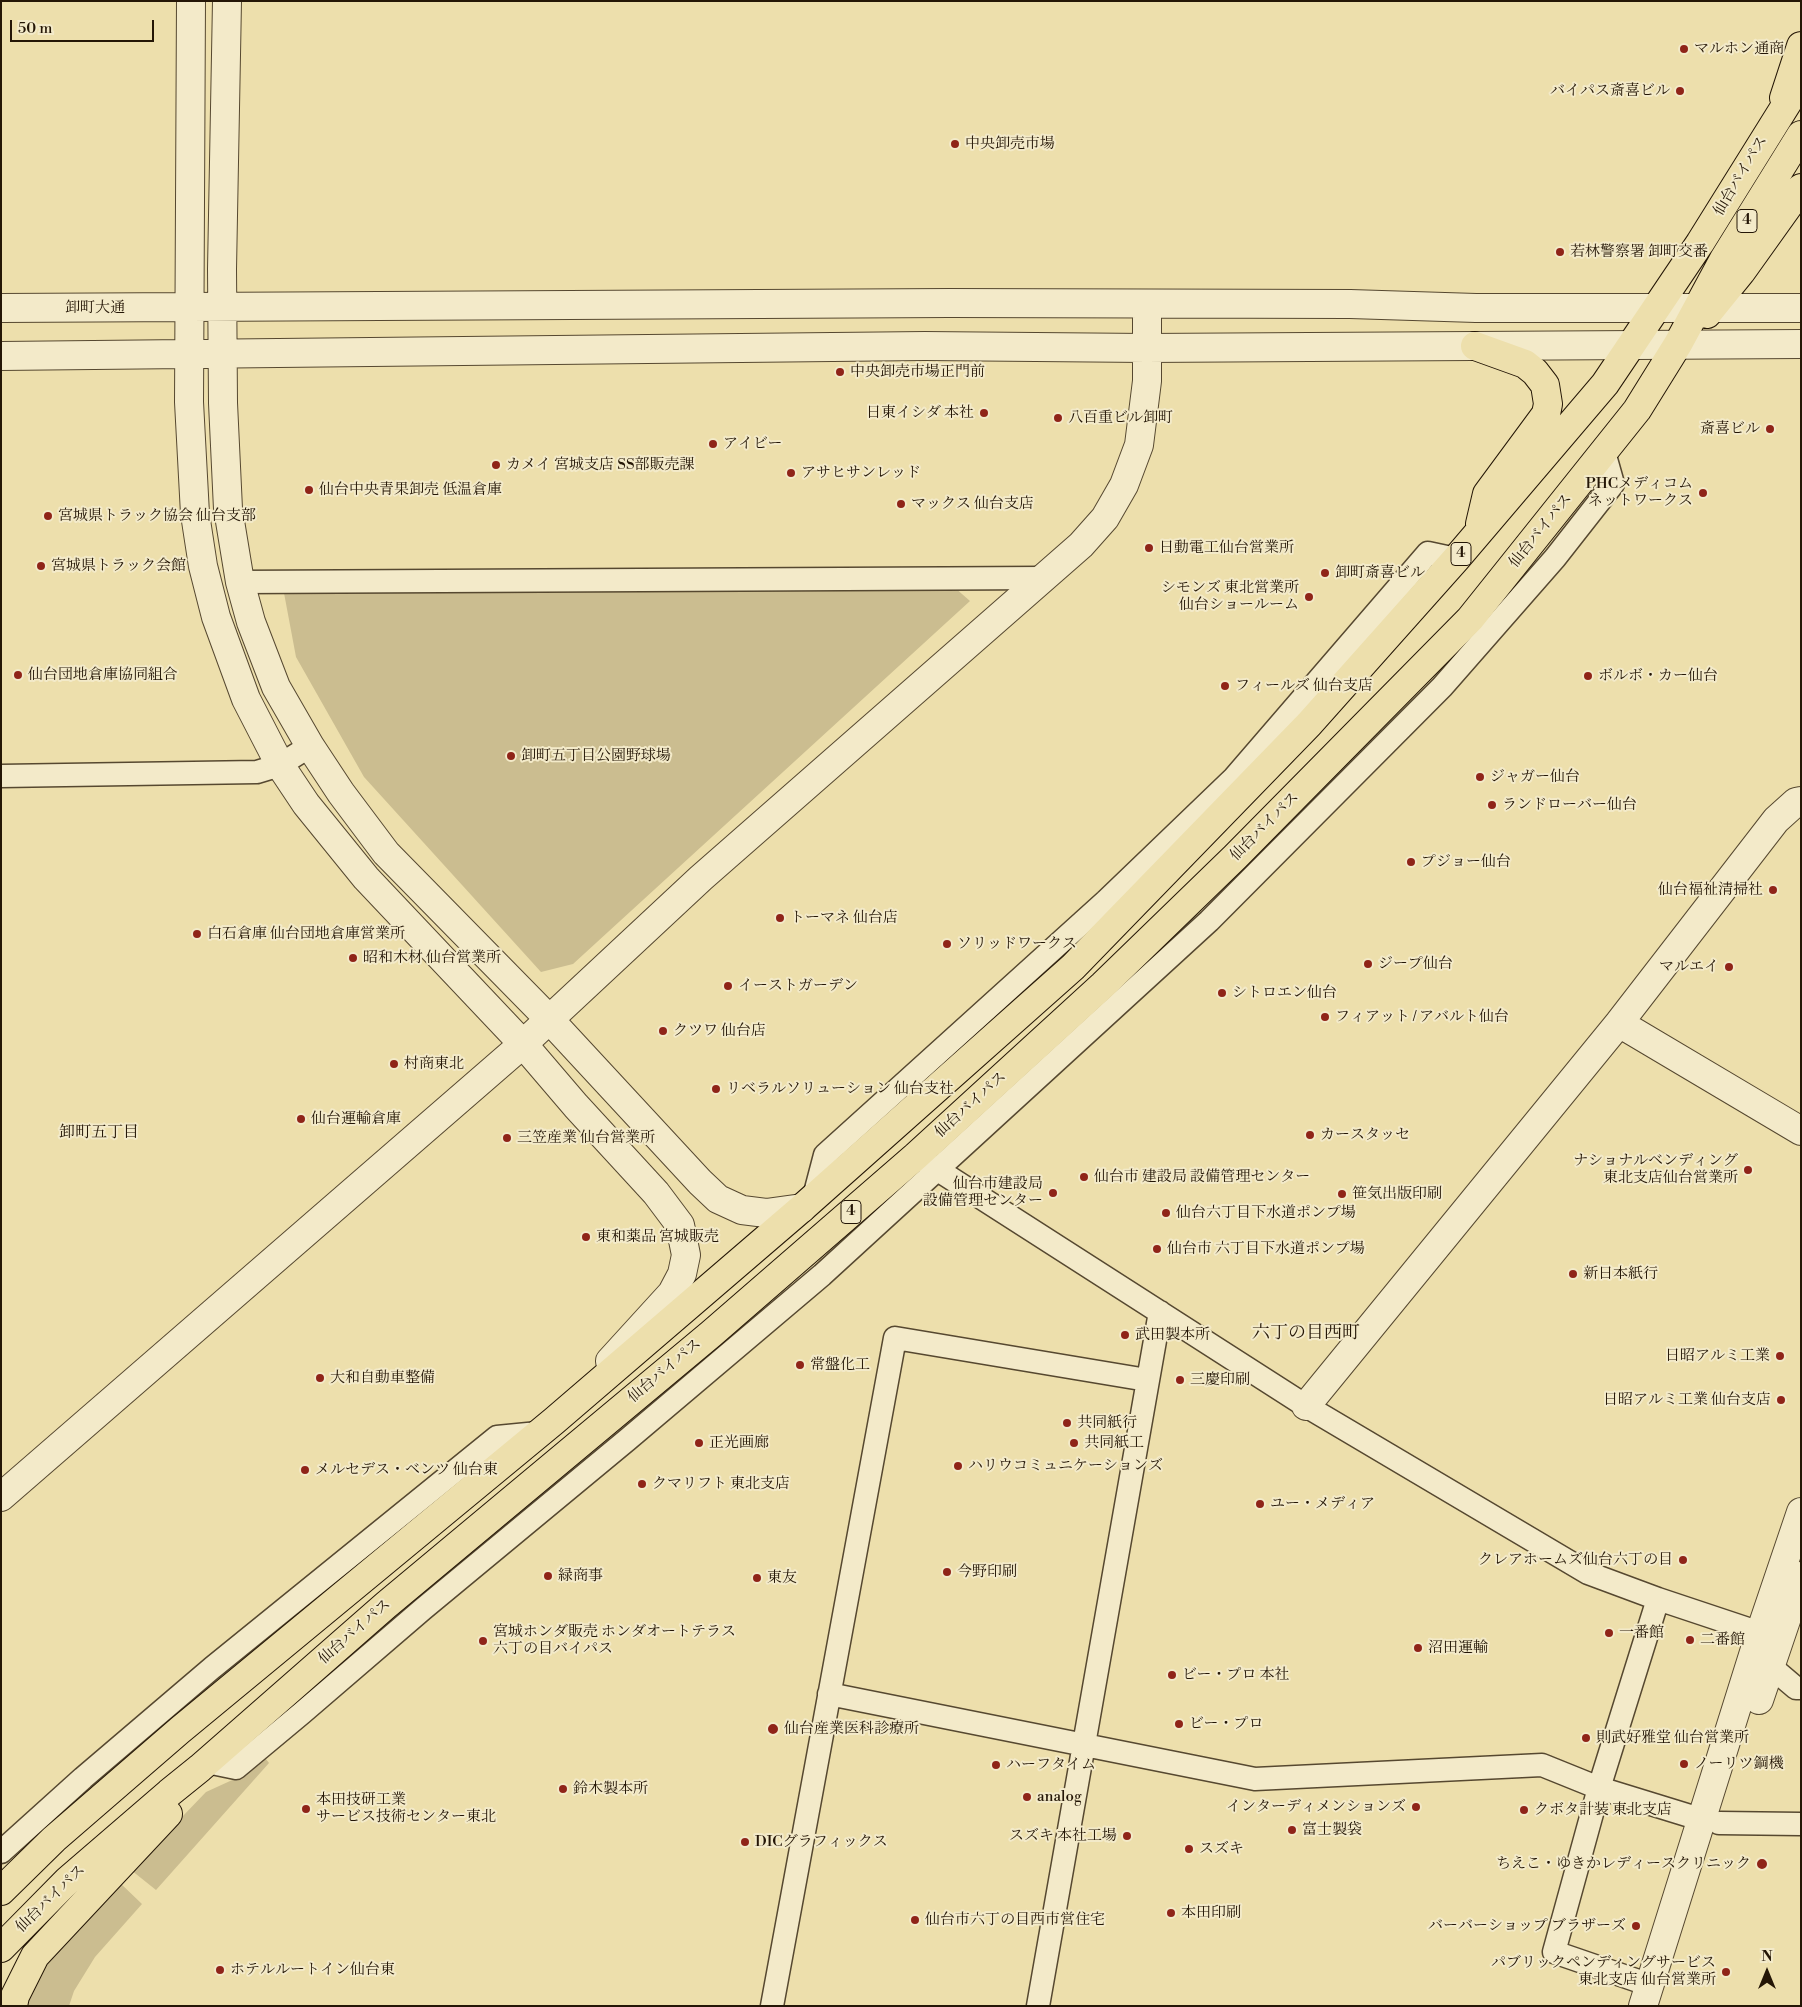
<!DOCTYPE html>
<html>
<head>
<meta charset="utf-8">
<style>
  body { margin:0 }
  #map { position:relative; width:1802px; height:2007px; overflow:hidden; background:#eddfac; font-family:"Libre Bodoni",serif }
  canvas { display:block }
  .frame { position:absolute; inset:0; border:2px solid #241606; pointer-events:none }
  .north { position:absolute; left:1742px; top:1947px; width:50px; height:50px; -webkit-text-stroke:4px #f3eac9; paint-order:stroke; rotate:0deg; font-size:14px; font-weight:700; line-height:20px; text-align:center; color:#241606 }
  .north::after { content:''; display:block; margin:auto; width:18px; height:22px; background:#241606; clip-path:polygon(50% 0,100% 100%,50% 72%,0 100%) }
  .scale { position:absolute; left:10px; top:20px; width:144px; height:22px; box-sizing:border-box; border:2px solid #241606; border-top:0; padding-left:6px; font-size:15px; line-height:18px; white-space:nowrap; color:#241606; -webkit-text-stroke:4px #f3eac9; paint-order:stroke }
</style>
</head>
<body>
<div id="map">
<canvas width="1802" height="2007"></canvas>
<div class="frame"></div>
<div class="north">N</div>
<div class="scale">50 m</div>
</div>
<script>
const g = document.querySelector('canvas').getContext('2d');
g.lineJoin = 'round';
function fillPath(path, color) {
  g.fillStyle = color;
  g.fill(path, 'evenodd');
}
function poly(rows) {
  const path = new Path2D();
  for (const r of rows) {
    path.moveTo(r[0], r[1]);
    for (let i = 2; i < r.length; i += 2) path.lineTo(r[i], r[i + 1]);
  }
  return path;
}
function stroke(path, color, width, dash) {
  g.strokeStyle = color;
  g.lineWidth = width;
  g.lineCap = dash ? 'butt' : 'round';
  g.setLineDash(dash || []);
  g.stroke(path);
}
function write(font, color, halo, rows, align = 'center') {
  g.font = font + ' "Libre Bodoni","Noto Serif JP",serif';
  g.lineWidth = 4;
  g.setLineDash([]);
  g.textBaseline = 'middle';
  g.strokeStyle = halo;
  g.fillStyle = color;
  for (const [text, x, y, turn = 0] of rows) {
    g.save();
    g.translate(x, y);
    g.rotate((+turn || 0) * Math.PI / 180);
    g.textAlign = isNaN(turn) ? turn : align;
    if (halo) g.strokeText(text, 0, 0);
    g.fillText(text, 0, 0);
    g.restore();
  }
}
const green = poly([
  [954,587,970,601,573,964,541,972,364,777,296,657,284,593],
  [263,1755,269,1763,156,1890,131,1870,206,1792,241,1776],
  [118,1881,142,1904,95,1957,74,1991,69,2006,25,2006,46,1961]
]);
const minor = poly([
  [240,582,1045,578],
  [1,776,257,772,280,765,310,746],
  [927,1163,1306,1406,1588,1573,1658,1599,1760,1633,1770,1666,1796,1688,1801,1688],
  [814,1197,825,1155,1106,901,1234,778,1428,553,1456,559],
  [829,1694,1255,1779,1542,1765,1599,1788,1703,1820],
  [207,1762,236,1768,302,1713,423,1609,627,1440,822,1275,1209,921,1442,687,1555,558,1613,484,1604,452],
  [1719,1823,1801,1824],
  [1,1852,83,1778,212,1668,497,1437,538,1433],
  [1650,1985,1554,1952,1599,1788,1658,1599],
  [772,2006,895,1338,1147,1380],
  [1038,2006,1160,1312]
]);
const tertiary = poly([
  [191,1,189,402,195,514,203,566,216,617,246,699,280,765,306,804,366,878,523,1044,576,1106,656,1193,680,1225,686,1255,682,1274,672,1293,610,1361],
  [227,1,222,269,223,403,228,509,240,582,251,622,276,687,310,746,341,793,386,853,549,1019,700,1182,718,1199,742,1210,766,1213,802,1208],
  [1,308,949,303,1350,304,1476,308,1801,308],
  [1,356,925,346,1146,348,1801,344],
  [1619,1023,1801,1131],
  [1306,1406,1619,1023,1776,820,1796,802,1801,801],
  [1,1497,523,1044,701,878,1081,545,1105,518,1124,485,1139,445,1147,381,1147,304],
  [1759,1700,1801,1576],
  [1643,2006,1760,1633,1801,1512]
]);
const trunk = poly([
  [1784,98,1801,46],
  [1707,314,1741,272,1801,188],
  [1475,346,1525,364,1535,372,1545,385,1548,404,1546,414,1487,494,1480,524],
  [1,1891,54,1839,180,1730,554,1421,802,1208,1073,967,1309,724,1456,559,1605,384,1700,243,1801,81],
  [1,1948,68,1880,169,1793,200,1768,386,1605,711,1334,916,1156,1103,985,1235,857,1470,619,1637,410,1678,344,1724,259,1801,135],
  [13,2006,15,1996,35,1956,168,1814]
]);
const markers = [
  [1684,49,5,"#8f2418"],
  [1680,91,5,"#8f2418"],
  [955,144,5,"#8f2418"],
  [1560,252,5,"#8f2418"],
  [840,372,5,"#8f2418"],
  [984,413,5,"#8f2418"],
  [1058,418,5,"#8f2418"],
  [1770,429,5,"#8f2418"],
  [713,444,5,"#8f2418"],
  [496,465,5,"#8f2418"],
  [791,473,5,"#8f2418"],
  [309,490,5,"#8f2418"],
  [1703,493,5,"#8f2418"],
  [901,504,5,"#8f2418"],
  [48,516,5,"#8f2418"],
  [1149,548,5,"#8f2418"],
  [41,566,5,"#8f2418"],
  [1325,573,5,"#8f2418"],
  [1309,597,5,"#8f2418"],
  [18,675,5,"#8f2418"],
  [1588,676,5,"#8f2418"],
  [1225,686,5,"#8f2418"],
  [511,756,5,"#8f2418"],
  [1480,777,5,"#8f2418"],
  [1492,805,5,"#8f2418"],
  [1411,862,5,"#8f2418"],
  [1773,890,5,"#8f2418"],
  [780,918,5,"#8f2418"],
  [197,934,5,"#8f2418"],
  [947,944,5,"#8f2418"],
  [353,958,5,"#8f2418"],
  [1368,964,5,"#8f2418"],
  [1729,967,5,"#8f2418"],
  [728,986,5,"#8f2418"],
  [1222,993,5,"#8f2418"],
  [1325,1017,5,"#8f2418"],
  [663,1031,5,"#8f2418"],
  [394,1064,5,"#8f2418"],
  [716,1089,5,"#8f2418"],
  [301,1119,5,"#8f2418"],
  [1310,1135,5,"#8f2418"],
  [507,1138,5,"#8f2418"],
  [1748,1170,5,"#8f2418"],
  [1084,1177,5,"#8f2418"],
  [1053,1193,5,"#8f2418"],
  [1342,1194,5,"#8f2418"],
  [1166,1213,5,"#8f2418"],
  [586,1237,5,"#8f2418"],
  [1157,1249,5,"#8f2418"],
  [1573,1274,5,"#8f2418"],
  [1125,1335,5,"#8f2418"],
  [1780,1356,5,"#8f2418"],
  [800,1365,5,"#8f2418"],
  [320,1378,5,"#8f2418"],
  [1180,1380,5,"#8f2418"],
  [1781,1400,5,"#8f2418"],
  [1067,1423,5,"#8f2418"],
  [699,1443,5,"#8f2418"],
  [1074,1443,5,"#8f2418"],
  [958,1466,5,"#8f2418"],
  [305,1470,5,"#8f2418"],
  [642,1484,5,"#8f2418"],
  [1260,1504,5,"#8f2418"],
  [1683,1560,5,"#8f2418"],
  [947,1572,5,"#8f2418"],
  [548,1576,5,"#8f2418"],
  [757,1578,5,"#8f2418"],
  [1609,1633,5,"#8f2418"],
  [1690,1640,5,"#8f2418"],
  [483,1641,5,"#8f2418"],
  [1418,1648,5,"#8f2418"],
  [1172,1675,5,"#8f2418"],
  [1179,1724,5,"#8f2418"],
  [773,1729,6,"#8f2418"],
  [1586,1738,5,"#8f2418"],
  [1684,1764,5,"#8f2418"],
  [996,1765,5,"#8f2418"],
  [563,1789,5,"#8f2418"],
  [1027,1797,5,"#8f2418"],
  [1416,1807,5,"#8f2418"],
  [306,1809,5,"#8f2418"],
  [1524,1810,5,"#8f2418"],
  [1292,1830,5,"#8f2418"],
  [1127,1836,5,"#8f2418"],
  [745,1842,5,"#8f2418"],
  [1189,1849,5,"#8f2418"],
  [1762,1864,6,"#8f2418"],
  [1171,1913,5,"#8f2418"],
  [915,1920,5,"#8f2418"],
  [1636,1926,5,"#8f2418"],
  [220,1970,5,"#8f2418"],
  [1726,1972,5,"#8f2418"]
];
const shields = [
  [1747,221,20],
  [1461,554,20],
  [851,1212,20]
];
const shieldNames = [
  ["4",1747,221],
  ["4",1461,554],
  ["4",851,1212]
];
const poiNames = [
  ["マルホン通商",1694,49],
  ["バイパス斎喜ビル",1670,91,"right"],
  ["中央卸売市場",965,144],
  ["若林警察署 卸町交番",1570,252],
  ["中央卸売市場正門前",850,372],
  ["日東イシダ 本社",974,413,"right"],
  ["八百重ビル卸町",1068,418],
  ["斎喜ビル",1760,429,"right"],
  ["アイビー",723,444],
  ["カメイ 宮城支店 SS部販売課",506,465],
  ["アサヒサンレッド",801,473],
  ["PHCメディコム",1693,484,"right"],
  ["ネットワークス",1693,501,"right"],
  ["仙台中央青果卸売 低温倉庫",319,490],
  ["マックス 仙台支店",911,504],
  ["宮城県トラック協会 仙台支部",58,516],
  ["日動電工仙台営業所",1159,548],
  ["宮城県トラック会館",51,566],
  ["卸町斎喜ビル",1335,573],
  ["シモンズ 東北営業所",1299,588,"right"],
  ["仙台ショールーム",1299,605,"right"],
  ["仙台団地倉庫協同組合",28,675],
  ["ボルボ・カー仙台",1598,676],
  ["フィールズ 仙台支店",1235,686],
  ["卸町五丁目公園野球場",521,756],
  ["ジャガー仙台",1490,777],
  ["ランドローバー仙台",1502,805],
  ["プジョー仙台",1421,862],
  ["仙台福祉清掃社",1763,890,"right"],
  ["トーマネ 仙台店",790,918],
  ["白石倉庫 仙台団地倉庫営業所",207,934],
  ["ソリッドワークス",957,944],
  ["昭和木材 仙台営業所",363,958],
  ["ジープ仙台",1378,964],
  ["マルエイ",1719,967,"right"],
  ["イーストガーデン",738,986],
  ["シトロエン仙台",1232,993],
  ["フィアット / アバルト仙台",1335,1017],
  ["クツワ 仙台店",673,1031],
  ["村商東北",404,1064],
  ["リベラルソリューション 仙台支社",726,1089],
  ["仙台運輸倉庫",311,1119],
  ["カースタッセ",1320,1135],
  ["三笠産業 仙台営業所",517,1138],
  ["ナショナルベンディング",1738,1161,"right"],
  ["東北支店仙台営業所",1738,1178,"right"],
  ["仙台市 建設局 設備管理センター",1094,1177],
  ["仙台市建設局",1043,1184,"right"],
  ["設備管理センター",1043,1201,"right"],
  ["笹気出版印刷",1352,1194],
  ["仙台六丁目下水道ポンプ場",1176,1213],
  ["東和薬品 宮城販売",596,1237],
  ["仙台市 六丁目下水道ポンプ場",1167,1249],
  ["新日本紙行",1583,1274],
  ["武田製本所",1135,1335],
  ["日昭アルミ工業",1770,1356,"right"],
  ["常盤化工",810,1365],
  ["大和自動車整備",330,1378],
  ["三慶印刷",1190,1380],
  ["日昭アルミ工業 仙台支店",1771,1400,"right"],
  ["共同紙行",1077,1423],
  ["正光画廊",709,1443],
  ["共同紙工",1084,1443],
  ["ハリウコミュニケーションズ",968,1466],
  ["メルセデス・ベンツ 仙台東",315,1470],
  ["クマリフト 東北支店",652,1484],
  ["ユー・メディア",1270,1504],
  ["クレアホームズ仙台六丁の目",1673,1560,"right"],
  ["今野印刷",957,1572],
  ["緑商事",558,1576],
  ["東友",767,1578],
  ["宮城ホンダ販売 ホンダオートテラス",493,1632],
  ["六丁の目バイパス",493,1649],
  ["一番館",1619,1633],
  ["二番館",1700,1640],
  ["沼田運輸",1428,1648],
  ["ビー・プロ 本社",1182,1675],
  ["ビー・プロ",1189,1724],
  ["仙台産業医科診療所",784,1729],
  ["則武好雅堂 仙台営業所",1596,1738],
  ["ノーリツ鋼機",1694,1764],
  ["ハーフタイム",1006,1765],
  ["鈴木製本所",573,1789],
  ["analog",1037,1797],
  ["本田技研工業",316,1800],
  ["サービス技術センター東北",316,1817],
  ["インターディメンションズ",1406,1807,"right"],
  ["クボタ計装 東北支店",1534,1810],
  ["富士製袋",1302,1830],
  ["スズキ 本社工場",1117,1836,"right"],
  ["DICグラフィックス",755,1842],
  ["スズキ",1199,1849],
  ["ちえこ・ゆきかレディースクリニック",1751,1864,"right"],
  ["本田印刷",1181,1913],
  ["仙台市六丁の目西市営住宅",925,1920],
  ["バーバーショップ ブラザーズ",1626,1926,"right"],
  ["パブリックペンディングサービス",1716,1963,"right"],
  ["東北支店 仙台営業所",1716,1980,"right"],
  ["ホテルルートイン仙台東",230,1970]
];
const streetNames = [
  ["仙台バイパス",1741,176,-59],
  ["卸町大通",95,308],
  ["仙台バイパス",1541,531,-51],
  ["仙台バイパス",1265,827,-45],
  ["仙台バイパス",971,1105,-42],
  ["仙台バイパス",665,1371,-40],
  ["仙台バイパス",355,1632,-41],
  ["仙台バイパス",51,1899,-44]
];
const neighbourhoodNames = [
  ["卸町五丁目",99,1133]
];
const quarterNames = [
  ["六丁の目西町",1306,1334]
];
fillPath(green, '#cbbd90');
stroke(minor, '#564830', 25);
stroke(tertiary, '#564830', 30);
stroke(trunk, '#241606', 30);
stroke(minor, '#f3eac9', 22);
stroke(tertiary, '#f3eac9', 28);
stroke(trunk, '#eddfac', 28);
for (const [x, y, r, color] of markers) {
  const dot = new Path2D();
  dot.arc(x, y, r, 0, 2 * Math.PI);
  g.fillStyle = color;
  g.fill(dot);
  stroke(dot, '#f3eac9', 2);
}
for (const [x, y, w] of shields) {
  const box = new Path2D();
  box.roundRect(x - w / 2, y - 11.5, w, 23, 4);
  g.fillStyle = '#f3eac9';
  g.fill(box);
  stroke(box, '#241606', 1);
}
write('bold 14px', '#241606', null, shieldNames);
write('15px', '#241606', '#f3eac9', poiNames, 'left');
write('15px', '#241606', '#f3eac9', streetNames);
write('16px', '#241606', '#f3eac9', neighbourhoodNames);
write('18px', '#241606', '#f3eac9', quarterNames);
</script>
</body>
</html>
